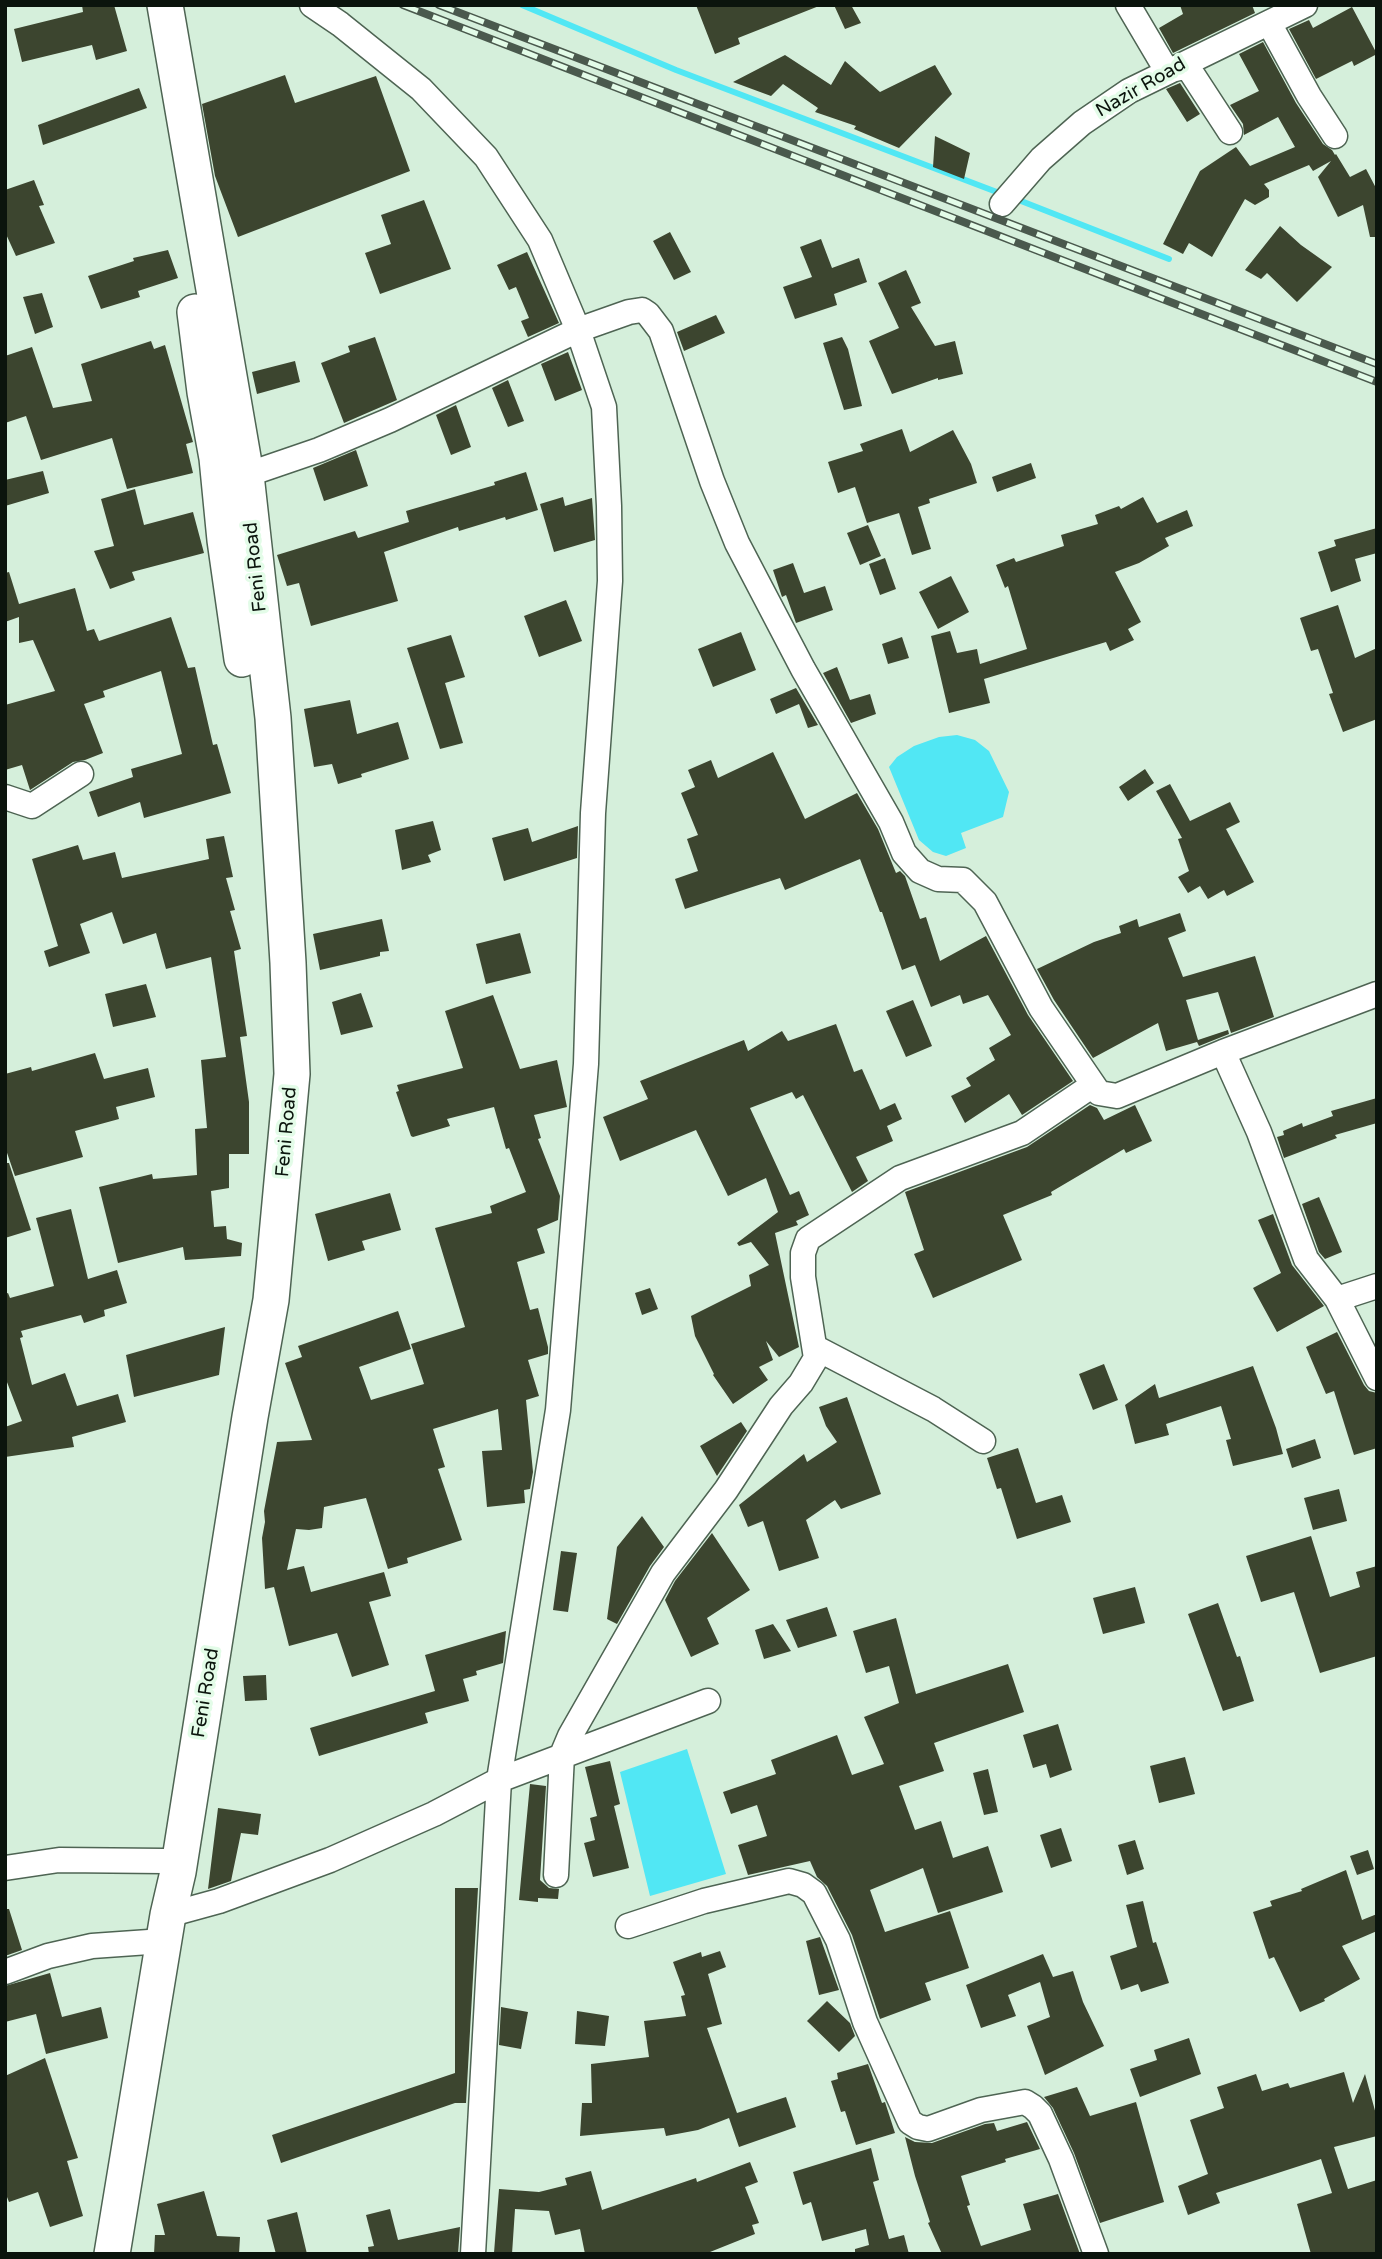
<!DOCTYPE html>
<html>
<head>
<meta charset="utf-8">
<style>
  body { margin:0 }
  #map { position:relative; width:1382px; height:2259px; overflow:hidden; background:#d5efdb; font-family:"Varela Round",sans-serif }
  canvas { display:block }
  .frame { position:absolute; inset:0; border:7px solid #0b140d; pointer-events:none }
</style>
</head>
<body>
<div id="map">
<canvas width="1382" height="2259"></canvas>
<div class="frame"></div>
</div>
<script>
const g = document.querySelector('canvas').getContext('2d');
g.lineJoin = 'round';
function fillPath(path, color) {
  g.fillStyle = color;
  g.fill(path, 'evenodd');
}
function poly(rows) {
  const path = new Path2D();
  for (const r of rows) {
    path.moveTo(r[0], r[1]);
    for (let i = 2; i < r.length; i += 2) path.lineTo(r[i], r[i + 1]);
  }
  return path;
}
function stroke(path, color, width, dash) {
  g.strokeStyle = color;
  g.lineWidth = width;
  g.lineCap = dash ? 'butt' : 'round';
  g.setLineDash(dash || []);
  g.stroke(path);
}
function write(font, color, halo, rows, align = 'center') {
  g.font = font + ' "Varela Round",sans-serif';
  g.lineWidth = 7;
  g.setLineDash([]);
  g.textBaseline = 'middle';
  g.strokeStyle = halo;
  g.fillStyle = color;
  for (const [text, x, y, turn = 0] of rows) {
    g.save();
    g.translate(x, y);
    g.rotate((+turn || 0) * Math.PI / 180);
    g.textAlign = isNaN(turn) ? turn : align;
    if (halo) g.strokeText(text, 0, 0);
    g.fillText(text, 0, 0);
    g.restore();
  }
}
const water = poly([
  [957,735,975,740,989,751,1009,792,1003,817,961,833,966,848,946,856,933,852,919,840,889,767,897,757,914,746,939,737],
  [687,1749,726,1874,650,1896,620,1772]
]);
const stream = poly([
  [522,5,676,70,1002,194],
  [1016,199,1169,259]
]);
const building = poly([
  [82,5,114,5,127,51,96,60,92,45,22,62,14,29,83,12],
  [696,5,818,5,819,6,738,38,740,44,715,54],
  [834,5,851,5,861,23,845,29],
  [1180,5,1252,5,1255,13,1173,53,1159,28,1183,14],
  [1352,7,1377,54,1354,66,1352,61,1316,79,1289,29,1309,20,1313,28],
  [1263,42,1296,103,1323,144,1332,150,1335,155,1336,154,1350,177,1366,169,1377,190,1377,237,1370,237,1363,205,1338,217,1318,177,1331,161,1313,171,1309,165,1264,184,1269,190,1269,197,1255,205,1245,199,1212,257,1189,243,1183,254,1163,244,1200,171,1236,147,1250,166,1295,147,1278,117,1244,135,1243,124,1230,105,1259,91,1239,54],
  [785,55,831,85,845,61,880,92,935,65,952,94,899,148,854,129,856,126,815,112,818,108,783,84,771,96,733,82],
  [285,75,295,103,376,76,410,171,238,237,215,176,202,104],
  [1180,83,1200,114,1187,122,1166,89],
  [139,88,147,108,43,145,38,125],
  [935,136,970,153,964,179,933,167],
  [34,180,44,205,39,206,55,243,16,256,5,232,5,190],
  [424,200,451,269,380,294,365,253,391,244,381,215],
  [1280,226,1301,245,1332,267,1297,302,1267,273,1261,279,1245,270],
  [670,232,691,272,674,280,653,241],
  [821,239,832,268,859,258,867,282,834,294,837,305,795,319,783,287,812,277,800,247],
  [168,250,178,278,138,291,140,297,101,309,88,276,134,261,133,258],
  [527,252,559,323,528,337,521,321,529,318,516,287,509,290,497,265],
  [906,270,921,303,911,307,935,346,955,341,963,374,938,380,938,378,892,394,869,341,899,328,878,283],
  [42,293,53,327,35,334,23,297],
  [716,315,725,333,684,351,677,332],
  [375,337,397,400,344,423,321,363,350,352,348,346],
  [842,337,848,349,862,406,844,410,823,343],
  [151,341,154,349,165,345,193,442,186,444,193,473,127,489,112,438,41,460,26,416,5,423,5,356,32,347,53,408,92,401,81,364],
  [568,352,582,390,555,401,541,364],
  [295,361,300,382,257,394,252,372],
  [508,380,524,421,508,427,492,388],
  [456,405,471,447,451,455,436,415],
  [902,429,910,452,953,430,971,464,977,483,929,499,930,503,918,507,931,549,912,555,899,513,867,523,855,487,838,493,828,462,863,451,860,444],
  [356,450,368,486,324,501,313,468],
  [1031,463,1036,478,997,492,992,477],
  [43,471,49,493,5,506,5,480],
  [526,472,538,510,506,520,505,517,459,531,458,527,384,552,398,601,311,626,299,583,287,586,277,555,355,531,358,538,409,522,406,511,495,485,494,482],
  [135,489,144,525,193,512,204,553,132,572,135,580,110,589,94,551,114,546,101,499],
  [563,497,565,506,592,498,595,540,554,552,540,504],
  [1143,497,1157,523,1187,510,1193,526,1165,538,1169,546,1139,563,1115,572,1141,622,1128,629,1134,640,1110,651,1106,642,984,679,990,703,949,713,931,636,950,631,957,653,977,649,980,664,1027,649,1008,586,1005,588,996,565,1014,558,1016,562,1064,546,1061,535,1098,524,1095,515,1119,506,1121,509],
  [868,525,881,556,860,565,847,533],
  [1377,528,1377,553,1355,559,1361,581,1331,592,1318,552,1336,546,1334,540],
  [885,558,896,589,880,595,869,564],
  [793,563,804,593,825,586,833,610,796,623,786,595,782,597,773,570],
  [9,572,19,604,75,588,87,631,94,629,99,641,171,617,188,668,195,667,213,745,217,744,231,793,144,818,140,802,98,817,89,792,133,777,131,769,182,754,161,671,103,691,105,697,84,704,103,753,85,760,73,762,30,790,22,765,5,770,5,705,55,691,33,640,19,643,19,617,5,622,5,573],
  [951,576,969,612,938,629,919,592],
  [566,600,582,641,539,657,524,616],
  [1338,605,1355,658,1377,648,1377,719,1343,732,1329,694,1333,693,1318,649,1311,651,1300,618],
  [741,632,756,670,713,687,698,649],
  [451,635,465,677,445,683,463,743,440,749,407,648],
  [902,637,909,658,888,664,882,644],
  [837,667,850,700,870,694,876,714,851,723,823,673],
  [796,688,818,725,808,728,799,704,776,714,770,699],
  [350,700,357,734,398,722,409,759,361,774,362,777,338,784,332,764,314,767,304,709],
  [773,752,805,819,857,793,878,829,896,873,900,871,905,876,920,919,926,917,940,961,986,936,1028,1015,1073,1081,1022,1115,1009,1094,965,1123,951,1096,971,1086,966,1078,995,1060,989,1048,1011,1035,988,995,963,1004,960,995,931,1007,915,965,902,970,882,912,880,912,860,859,785,890,780,878,685,909,675,879,698,871,687,839,698,835,681,793,695,787,688,770,711,760,718,778],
  [1145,769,1154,783,1128,801,1119,787],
  [1170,784,1190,821,1230,802,1240,822,1226,829,1254,882,1227,896,1224,890,1208,899,1200,886,1188,893,1178,877,1189,871,1178,839,1182,838,1156,791],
  [433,821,441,850,428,855,431,862,402,870,395,830],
  [578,826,577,858,504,881,492,838,528,828,532,842],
  [224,836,233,877,226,878,235,910,230,911,241,949,234,951,247,1036,240,1037,249,1102,249,1154,229,1154,229,1188,211,1191,214,1227,226,1226,227,1239,242,1243,241,1256,185,1260,183,1247,118,1263,99,1187,152,1174,153,1179,197,1175,195,1129,207,1128,201,1060,226,1057,211,957,166,969,156,933,123,944,112,912,80,924,90,953,49,967,44,951,58,946,32,859,78,845,83,860,115,852,122,878,209,859,206,839],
  [1180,913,1186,931,1168,938,1183,977,1255,956,1274,1017,1231,1033,1218,992,1186,1000,1198,1040,1228,1030,1229,1034,1199,1046,1197,1042,1166,1051,1158,1023,1093,1058,1054,1000,1037,969,1094,942,1121,933,1119,926,1137,919,1139,927],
  [382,919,389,951,380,952,380,956,320,970,313,934],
  [520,933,531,973,486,984,476,944],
  [146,984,156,1017,113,1027,105,994],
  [361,993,373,1027,341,1035,332,1002],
  [493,995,520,1069,557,1060,567,1107,534,1115,541,1138,538,1139,560,1196,558,1220,537,1229,545,1253,517,1262,530,1310,538,1308,548,1347,548,1354,528,1360,539,1396,526,1400,533,1472,530,1489,524,1490,525,1503,487,1507,482,1451,502,1450,498,1409,433,1429,445,1467,438,1469,462,1540,407,1558,408,1563,388,1569,366,1498,324,1507,322,1528,309,1530,296,1529,287,1570,304,1566,311,1592,384,1572,391,1596,369,1602,389,1665,352,1677,337,1633,289,1646,274,1587,265,1589,262,1538,265,1522,264,1511,277,1442,312,1440,285,1363,302,1357,298,1346,398,1311,411,1349,359,1367,371,1400,424,1384,411,1344,465,1327,435,1228,492,1213,490,1206,526,1192,509,1148,506,1149,494,1107,447,1119,450,1126,413,1137,411,1136,396,1092,399,1091,397,1085,463,1068,445,1011],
  [913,1000,932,1046,906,1057,886,1011],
  [836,1024,854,1072,862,1069,880,1110,895,1103,902,1119,887,1126,893,1141,856,1157,868,1181,852,1192,803,1095,796,1099,792,1092,750,1108,790,1195,799,1191,809,1215,796,1221,798,1225,775,1233,799,1347,779,1357,766,1341,773,1360,759,1367,768,1380,733,1404,713,1375,714,1374,695,1336,691,1316,751,1286,749,1275,769,1265,751,1242,739,1246,737,1243,778,1212,766,1178,728,1196,696,1130,620,1161,603,1117,648,1099,640,1081,744,1040,748,1051,782,1031,788,1041],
  [95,1053,104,1079,148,1068,155,1097,116,1107,119,1119,75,1131,83,1157,15,1176,5,1147,5,1074,31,1067,32,1071],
  [1377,1098,1377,1123,1335,1135,1337,1138,1284,1158,1277,1137,1284,1135,1283,1131,1302,1123,1303,1127,1333,1116,1331,1111],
  [1090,1105,1097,1108,1104,1120,1135,1105,1152,1141,1126,1153,1124,1149,1051,1192,1052,1195,1003,1215,1022,1260,933,1298,914,1254,924,1250,905,1192,1027,1147],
  [5,1163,9,1163,31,1230,5,1238],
  [390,1193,401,1230,362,1241,365,1250,328,1261,315,1214],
  [1319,1197,1342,1252,1325,1259,1319,1252,1302,1204],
  [71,1209,88,1279,117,1270,127,1303,104,1310,105,1316,84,1323,81,1315,21,1331,23,1337,20,1338,32,1385,65,1373,77,1406,118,1394,126,1422,72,1437,74,1447,5,1457,5,1427,22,1421,5,1377,5,1294,8,1293,10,1298,54,1286,36,1218],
  [1273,1214,1292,1265,1324,1306,1277,1332,1253,1288,1281,1273,1258,1220],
  [650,1288,658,1309,642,1315,635,1293],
  [225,1327,219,1375,134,1397,126,1355],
  [1337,1332,1364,1385,1369,1391,1377,1393,1377,1448,1354,1455,1334,1391,1326,1394,1306,1347],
  [1104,1364,1118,1400,1093,1410,1079,1374],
  [1253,1366,1276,1428,1283,1454,1233,1466,1226,1440,1231,1439,1221,1406,1166,1424,1169,1435,1135,1444,1125,1405,1155,1384,1159,1398],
  [847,1397,881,1494,841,1509,835,1500,806,1520,819,1558,779,1571,763,1521,748,1527,739,1505,804,1454,807,1462,837,1442,826,1426,819,1407],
  [741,1422,747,1431,717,1476,700,1446],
  [1315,1439,1321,1458,1292,1468,1286,1449],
  [1018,1448,1036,1503,1062,1495,1071,1522,1017,1539,1001,1488,997,1489,987,1458],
  [1339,1489,1347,1521,1313,1530,1304,1498],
  [642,1516,664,1547,650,1566,617,1624,607,1619,617,1547],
  [712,1533,750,1590,707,1618,719,1644,691,1657,665,1600,675,1581],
  [1311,1536,1330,1597,1360,1587,1356,1572,1377,1566,1377,1656,1320,1673,1294,1592,1261,1602,1246,1556],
  [561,1551,577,1553,568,1612,553,1610],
  [1135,1587,1145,1623,1103,1634,1093,1598],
  [1218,1603,1237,1657,1240,1656,1254,1701,1223,1711,1188,1614],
  [827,1607,837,1636,798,1648,786,1620],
  [896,1618,916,1694,1008,1664,1024,1712,934,1743,944,1771,899,1786,915,1830,941,1821,953,1858,988,1846,1003,1892,938,1913,923,1868,870,1890,885,1932,950,1911,969,1968,925,1983,931,2000,880,2019,852,1935,827,1886,817,1877,810,1861,748,1875,738,1845,767,1836,757,1805,731,1814,723,1792,776,1774,771,1760,837,1735,852,1775,884,1764,864,1717,899,1703,889,1666,866,1673,853,1631],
  [773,1624,791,1651,764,1659,755,1630],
  [506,1631,503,1663,476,1671,477,1675,463,1679,469,1701,425,1713,428,1723,319,1756,310,1728,435,1691,425,1655],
  [266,1675,267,1700,245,1701,243,1676],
  [1058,1724,1072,1770,1050,1778,1046,1764,1033,1768,1023,1735],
  [1185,1757,1195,1794,1159,1803,1150,1766],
  [610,1761,620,1804,614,1806,629,1868,593,1877,584,1843,595,1840,590,1818,597,1816,585,1767],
  [988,1769,998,1812,984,1815,973,1773],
  [530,1784,546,1786,540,1880,549,1888,559,1889,558,1899,538,1898,538,1902,519,1900],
  [218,1808,261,1814,258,1835,241,1833,231,1881,208,1889],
  [1061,1828,1072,1861,1051,1868,1040,1835],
  [1135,1840,1144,1869,1127,1875,1118,1845],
  [1368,1850,1374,1869,1357,1875,1350,1856],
  [1346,1870,1362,1920,1377,1914,1377,1931,1342,1946,1360,1979,1324,1999,1325,2001,1300,2012,1274,1957,1269,1959,1253,1912,1272,1906,1270,1901,1302,1891,1301,1889],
  [455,1888,478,1888,466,2103,455,2103,281,2163,272,2135,455,2073],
  [1143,1901,1153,1943,1156,1942,1169,1983,1141,1992,1138,1984,1121,1990,1110,1956,1137,1947,1126,1905],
  [5,1909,9,1909,22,1950,5,1956],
  [820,1937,839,1990,819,1995,806,1941],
  [720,1951,726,1967,708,1974,722,2024,707,2028,737,2113,786,2097,796,2127,739,2147,729,2118,698,2130,666,2136,664,2128,580,2136,582,2103,592,2103,591,2064,649,2057,644,2021,686,2016,681,1996,685,1995,673,1962,701,1952,702,1957],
  [1043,1954,1053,1977,1073,1971,1083,2002,1104,2046,1045,2075,1027,2026,1050,2017,1040,1982,1008,1995,1016,2016,981,2028,966,1985],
  [50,1973,62,2017,101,2007,108,2038,46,2054,36,2014,5,2022,5,1986],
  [827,2001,850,2023,855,2036,839,2052,807,2021],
  [501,2007,528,2012,521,2049,499,2045],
  [577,2011,609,2016,605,2046,575,2044],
  [1189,2038,1201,2074,1140,2097,1130,2069,1157,2060,1154,2050],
  [45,2058,78,2158,67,2161,83,2216,50,2227,38,2192,9,2202,5,2192,5,2076],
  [868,2064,882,2103,885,2102,895,2133,856,2145,845,2111,841,2112,831,2081,838,2079,837,2073],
  [1344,2072,1353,2103,1365,2074,1377,2118,1377,2136,1334,2147,1348,2189,1377,2180,1377,2254,1311,2254,1297,2204,1332,2193,1321,2159,1216,2193,1220,2203,1188,2215,1178,2186,1208,2174,1190,2120,1224,2108,1217,2087,1256,2074,1262,2091,1288,2083,1290,2088],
  [1077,2087,1090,2116,1136,2102,1164,2202,1100,2223,1074,2153,1053,2108,1044,2097],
  [1027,2122,1040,2149,1005,2159,1006,2162,961,2176,970,2205,967,2206,981,2246,1031,2230,1023,2204,1058,2194,1080,2254,942,2254,928,2223,930,2222,915,2176,905,2137,915,2142,932,2143,985,2124,994,2123,997,2131],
  [871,2148,879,2180,873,2182,889,2239,904,2235,909,2254,855,2254,855,2249,869,2245,866,2229,822,2241,811,2202,803,2205,793,2172],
  [750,2162,758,2182,745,2187,759,2223,752,2225,755,2234,705,2254,585,2254,580,2229,555,2235,549,2211,515,2209,512,2254,494,2253,499,2189,539,2192,567,2185,565,2178,591,2171,602,2210,696,2178,697,2182],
  [204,2191,217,2236,240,2237,239,2254,154,2254,155,2235,165,2235,157,2204],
  [390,2209,398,2240,460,2227,458,2254,369,2254,368,2247,374,2246,366,2215],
  [297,2212,307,2254,276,2254,267,2220]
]);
const street = poly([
  [312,5,340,24,421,89,486,157,540,240,578,330,604,407,609,506,610,581,593,813,586,1064,558,1410,499,1780,473,2254],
  [1128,5,1167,71,1187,66,1230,132],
  [1269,23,1309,96,1335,136],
  [1002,204,1041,159,1082,123,1129,91,1305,5],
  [246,475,319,450,390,420,578,330,629,312,642,310,648,314,661,331,712,481,737,543,803,669,891,822,904,853,920,871,938,879,963,880,985,902,1041,1008,1099,1093,1117,1096,1223,1052,1377,994],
  [5,797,32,806,81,774],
  [1223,1052,1259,1132,1306,1259,1337,1299,1377,1378],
  [1337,1299,1377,1286],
  [816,1348,933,1409,983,1441],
  [5,1868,59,1860,164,1861],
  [556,1875,562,1755,570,1736,663,1573,726,1490,781,1406,801,1383,816,1358,803,1277,803,1253,808,1239,900,1178,1022,1133,1093,1085],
  [168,1915,219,1901,330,1860,434,1814,499,1780,708,1701],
  [628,1926,704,1901,789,1881,803,1885,814,1893,838,1940,865,2022,910,2122,918,2127,928,2129,981,2110,1025,2102,1033,2107,1040,2114,1061,2159,1096,2254],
  [5,1972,48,1956,92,1946,149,1942]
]);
const secondary = poly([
  [195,312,205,392,217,458,225,540,242,659],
  [112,2254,168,1915,178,1872,250,1417,271,1300,292,1074,288,963,273,718,246,475,165,5]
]);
const rail = poly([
  [403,5,1377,382],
  [439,5,1377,364]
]);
const streetNames = [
  ["Nazir Road",1141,88,-30],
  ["Feni Road",256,567,-96],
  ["Feni Road",287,1132,-85],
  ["Feni Road",206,1693,-81]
];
fillPath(water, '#51e7f4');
stroke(stream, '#51e7f4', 6);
fillPath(building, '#3c452f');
stroke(street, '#4e6453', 27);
stroke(secondary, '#4e6453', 38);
stroke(street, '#fff', 24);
stroke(secondary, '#fff', 35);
stroke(rail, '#4a594d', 8);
stroke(rail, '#e3fce8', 5, [16]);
write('19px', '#0b140d', '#e3fce8', streetNames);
</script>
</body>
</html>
